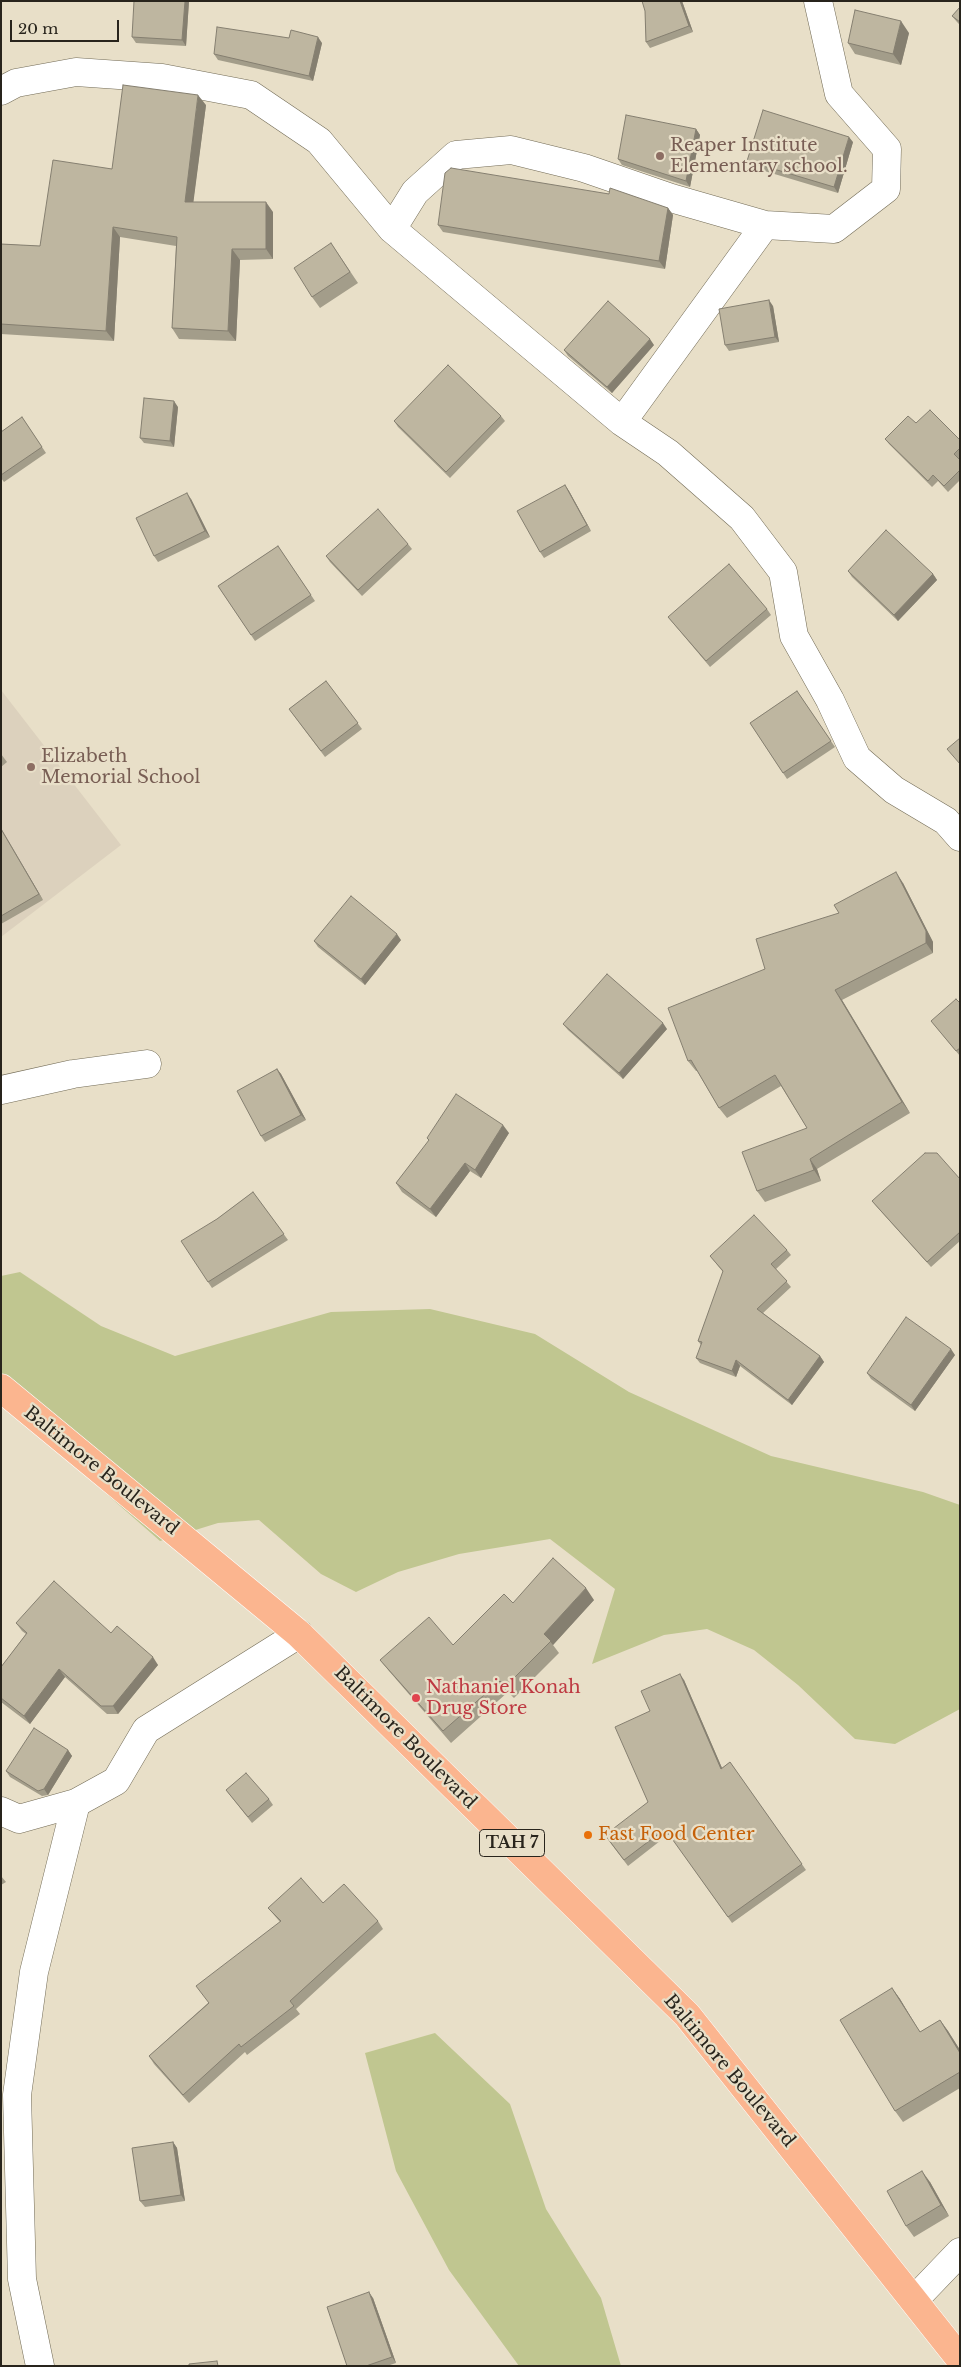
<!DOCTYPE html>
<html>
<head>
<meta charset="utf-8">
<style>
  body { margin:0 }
  #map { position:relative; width:961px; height:2367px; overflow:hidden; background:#e8dfc8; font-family:"Libre Baskerville",serif }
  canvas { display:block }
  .frame { position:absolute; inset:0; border:2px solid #28241c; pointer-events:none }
  .scale { position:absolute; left:10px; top:20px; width:109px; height:22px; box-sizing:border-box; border:2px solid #28241c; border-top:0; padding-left:6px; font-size:15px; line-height:18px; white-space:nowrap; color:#28241c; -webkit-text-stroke:4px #e8dfc8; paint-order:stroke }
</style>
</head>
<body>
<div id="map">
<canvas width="961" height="2367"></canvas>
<div class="frame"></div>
<div class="scale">20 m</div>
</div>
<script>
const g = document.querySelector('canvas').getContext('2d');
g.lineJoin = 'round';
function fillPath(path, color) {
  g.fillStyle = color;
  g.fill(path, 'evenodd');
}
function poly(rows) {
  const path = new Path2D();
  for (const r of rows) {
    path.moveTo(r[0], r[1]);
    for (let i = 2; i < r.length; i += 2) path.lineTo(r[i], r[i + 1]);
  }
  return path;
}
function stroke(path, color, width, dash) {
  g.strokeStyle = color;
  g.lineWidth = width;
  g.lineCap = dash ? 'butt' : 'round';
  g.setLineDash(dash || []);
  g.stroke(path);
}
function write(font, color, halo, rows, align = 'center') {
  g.font = font + ' "Libre Baskerville",serif';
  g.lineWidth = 4.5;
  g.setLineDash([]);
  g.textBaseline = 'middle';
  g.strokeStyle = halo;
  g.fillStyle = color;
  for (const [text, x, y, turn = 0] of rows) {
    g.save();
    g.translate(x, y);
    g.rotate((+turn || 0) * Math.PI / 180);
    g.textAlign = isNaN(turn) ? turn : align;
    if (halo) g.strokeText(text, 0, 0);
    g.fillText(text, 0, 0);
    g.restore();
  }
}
const education = poly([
  [1,690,121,845,1,937]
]);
const green = poly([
  [20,1272,101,1326,175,1356,331,1312,430,1309,535,1334,629,1392,771,1456,923,1492,960,1505,960,1709,895,1744,855,1739,798,1685,754,1650,707,1629,664,1635,592,1664,615,1589,550,1539,459,1554,398,1572,356,1592,321,1574,259,1520,218,1523,160,1541,1,1401,1,1276],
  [435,2033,510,2104,546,2209,601,2298,621,2366,519,2366,449,2270,396,2171,365,2053]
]);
const street = poly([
  [1,91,16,83,76,72,162,78,251,95,319,141,392,229,622,422,668,453,742,518,783,572,794,636,830,700,857,758,894,790,946,821,960,837],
  [392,229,415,192,456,155,511,150,584,168,671,198,765,225,834,229,886,189,887,149,839,94,818,1],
  [622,422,765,225],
  [1,1090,73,1074,147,1064],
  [1,1811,19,1819,76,1803,116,1781,146,1730,299,1634],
  [914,2300,960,2252],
  [40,2366,22,2279,17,2095,34,1972,76,1803]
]);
const highway = poly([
  [1,1388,299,1634,687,2015,960,2359]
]);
const wall = poly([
  [189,1,186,46,136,43,132,37],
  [682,1,693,32,650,48,646,42,645,11],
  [960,7,960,25,957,22,952,16],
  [909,33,901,65,855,54,848,43],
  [289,38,322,43,313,81,218,60,214,54],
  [206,105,193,202,273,212,273,259,240,260,236,341,179,339,172,328,176,246,120,237,114,341,1,334,1,244,40,246,112,169],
  [696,129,700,135,690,187,622,165,618,159],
  [853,142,838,193,751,167,747,161],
  [609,194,668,208,673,215,665,269,443,232,438,225],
  [331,243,358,283,320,308,312,297],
  [773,306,779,342,729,351,725,345],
  [654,345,612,393,568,356,564,350],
  [178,407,174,447,144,443,140,438],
  [501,416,505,421,450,478,398,427,394,421],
  [22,417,46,453,4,482,1,478,1,432],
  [916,423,960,440,960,458,959,459,960,460,960,480,948,492,938,481,932,487,889,444,885,439],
  [565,485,569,491,591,531,544,558,540,552],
  [191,499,210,537,158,562,154,556],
  [408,544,412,549,362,596,330,562,326,556],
  [278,546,315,601,255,641,218,586],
  [848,571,933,574,937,580,898,621,852,577],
  [767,609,771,615,710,667,668,617],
  [326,681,362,729,325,757,289,709],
  [797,691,835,747,787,779,750,723],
  [1,754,7,762,1,767],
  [1,828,43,900,1,924],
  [903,883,933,942,933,953,842,1000,910,1113,817,1169,821,1181,765,1202,757,1191,807,1128,781,1086,727,1118,719,1108,697,1071,696,1071,688,1061,765,969,839,913],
  [401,940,365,985,318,947,314,941],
  [960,1003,960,1056,931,1021],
  [563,1024,667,1029,623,1079,568,1030],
  [277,1069,281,1074,306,1120,265,1142,261,1136],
  [509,1133,481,1178,470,1171,436,1217,402,1192,396,1183,429,1141,427,1138],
  [960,1179,960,1241,931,1267,877,1207,872,1201],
  [253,1192,288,1240,212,1288,208,1282,217,1219],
  [787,1250,791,1255,776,1269,791,1287,763,1313,820,1356,824,1362,792,1405,740,1366,736,1377,700,1363,696,1358,701,1345,698,1341,723,1272,710,1256],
  [955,1355,915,1411,871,1379,867,1373],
  [594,1600,553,1645,559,1653,514,1698,508,1692,451,1743,389,1671,380,1660,453,1645,513,1603],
  [16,1623,111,1633,158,1665,118,1714,107,1714,65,1677,30,1724,1,1702,1,1667,26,1634,22,1631],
  [684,1680,722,1768,730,1762,806,1870,732,1923,669,1834,628,1866,609,1841,648,1802,650,1711],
  [68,1750,72,1756,48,1795,42,1796,10,1777,6,1771],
  [226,1790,269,1799,273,1805,252,1823],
  [1,1876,6,1882,1,1885],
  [323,1903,378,1921,383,1929,296,2009,300,2014,247,2055,245,2052,189,2103,154,2064,149,2056,208,2003,280,1922,268,1908],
  [892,1988,900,1999,920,2032,940,2020,948,2031,960,2050,960,2088,903,2122,895,2111],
  [173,2142,177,2148,185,2201,145,2207,140,2201],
  [930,2182,949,2216,914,2237,906,2226],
  [373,2298,396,2363,387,2366,347,2366]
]);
const shadedWall = poly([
  [185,1,189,1,186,46,182,40],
  [680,1,682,1,693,32,689,26],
  [901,21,909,33,901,65,893,54],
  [318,37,322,43,313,81,309,76],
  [198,95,206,105,192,213,185,202],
  [696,129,700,135,690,187,686,181],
  [849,137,853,142,838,193,834,187],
  [266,202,273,212,273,259,266,249],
  [668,208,673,215,665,269,659,261],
  [113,227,120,237,114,341,106,331],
  [232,249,240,260,236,341,228,331],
  [769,300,773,306,779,342,775,337],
  [650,339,654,345,612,393,607,387],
  [174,401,178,407,174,447,170,441],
  [565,485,569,491,591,531,587,525],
  [187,493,191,499,210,537,205,531],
  [933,574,937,580,898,621,894,615],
  [1,828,43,900,39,894],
  [896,872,903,883,933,942,933,953,926,943],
  [397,934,401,940,365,985,361,979],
  [835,990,842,1000,910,1113,902,1102],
  [663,1023,667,1029,623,1079,619,1073],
  [277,1069,281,1074,306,1120,301,1115],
  [503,1125,509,1133,481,1178,475,1170],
  [810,1159,817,1169,821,1181,814,1170],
  [465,1163,470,1171,436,1217,430,1209],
  [951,1349,955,1355,915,1411,911,1405],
  [820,1356,824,1362,792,1405,788,1400],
  [736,1360,740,1366,736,1377,732,1371],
  [586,1588,594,1600,553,1645,544,1634],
  [153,1657,158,1665,118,1714,113,1706],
  [59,1669,65,1677,30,1724,24,1716],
  [680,1674,684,1680,725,1775,721,1769],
  [68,1750,72,1756,48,1795,44,1789],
  [892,1988,900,1999,927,2044,920,2032],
  [940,2020,948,2031,960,2050,960,2053],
  [173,2142,177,2148,185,2201,181,2195],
  [922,2171,930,2182,949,2216,941,2205],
  [369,2292,373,2298,396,2363,392,2357]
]);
const building = poly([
  [134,1,185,1,182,40,132,37,134,1],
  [642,1,680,1,689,26,646,42,645,11,642,1],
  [960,7,960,22,952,16,960,7],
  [855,10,901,21,893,54,848,43,855,10],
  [217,27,289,38,291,30,318,37,309,76,214,54,217,27],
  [123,85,198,95,185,202,266,202,266,249,232,249,228,331,172,328,177,237,113,227,106,331,1,324,1,244,40,246,53,160,112,169,123,85],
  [763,110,849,137,834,187,747,161,763,110],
  [626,115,696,129,686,181,618,159,626,115],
  [451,168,609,194,610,188,668,208,659,261,438,225,445,173,451,168],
  [331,243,350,272,312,297,294,268,331,243],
  [769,300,775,337,725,345,719,309,769,300],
  [608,301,650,339,607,387,564,350,608,301],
  [448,365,501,416,446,472,394,421,448,365],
  [144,398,174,401,170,441,140,438,144,398],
  [930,410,960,440,960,448,954,454,960,460,960,470,944,486,933,475,928,481,885,439,908,416,916,423,930,410],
  [22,417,42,447,1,475,1,432,22,417],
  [565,485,587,525,540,552,517,511,565,485],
  [187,493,205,531,154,556,136,518,187,493],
  [378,509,408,544,358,590,326,556,378,509],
  [886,530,933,574,894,615,848,571,886,530],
  [278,546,311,595,251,635,218,586,278,546],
  [729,564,767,609,706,661,668,617,729,564],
  [326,681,358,723,321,751,289,709,326,681],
  [797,691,831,741,783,773,750,723,797,691],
  [960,738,960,764,947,749,960,738],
  [1,829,39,894,1,916,1,829],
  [896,872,926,931,926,943,835,990,902,1102,810,1159,814,1170,757,1191,742,1152,807,1128,775,1075,719,1108,691,1060,688,1061,668,1008,765,969,756,939,839,913,834,905,896,872],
  [351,896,397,934,361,979,314,941,351,896],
  [607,974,663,1023,619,1073,563,1024,607,974],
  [956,999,960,1003,960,1048,956,1051,931,1021,956,999],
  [277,1069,301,1115,261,1136,237,1091,277,1069],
  [456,1094,503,1125,475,1170,465,1163,430,1209,396,1183,429,1140,427,1138,456,1094],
  [925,1153,937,1153,960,1179,960,1232,927,1262,872,1201,925,1153],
  [253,1192,284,1234,208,1282,181,1241,217,1219,253,1192],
  [754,1215,787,1250,771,1264,787,1281,757,1309,820,1356,788,1400,736,1360,732,1371,696,1358,702,1342,698,1341,723,1271,710,1256,754,1215],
  [906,1317,951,1349,911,1405,867,1373,906,1317],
  [553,1558,586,1588,544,1634,551,1641,506,1686,500,1681,443,1731,380,1660,429,1617,453,1645,504,1594,513,1603,553,1558],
  [54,1581,111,1633,117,1626,153,1657,113,1706,101,1706,59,1669,24,1716,1,1698,1,1667,27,1633,16,1623,54,1581],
  [680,1674,721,1769,730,1762,802,1864,728,1917,665,1829,624,1860,605,1835,648,1802,615,1727,650,1711,641,1691,680,1674],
  [34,1728,68,1750,44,1789,38,1791,6,1771,34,1728],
  [246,1773,269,1799,248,1817,226,1790,246,1773],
  [301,1878,323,1903,344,1884,378,1921,290,2001,294,2006,241,2047,239,2044,183,2095,149,2056,209,2003,196,1986,281,1921,268,1908,301,1878],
  [892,1988,920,2032,940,2020,960,2053,960,2072,895,2111,840,2020,892,1988],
  [173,2142,181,2195,140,2201,132,2148,173,2142],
  [922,2171,941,2205,906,2226,887,2191,922,2171],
  [369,2292,392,2357,366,2366,347,2366,327,2307,369,2292],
  [217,2361,218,2366,189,2366,189,2364,217,2361]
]);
const markers = [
  [660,156,5,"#8d6e63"],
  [31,767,5,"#8d6e63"],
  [416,1698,5,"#e0444e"],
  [588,1835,5,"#e8710a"]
];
const shields = [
  [512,1843,65]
];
const shieldNames = [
  ["TAH 7",512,1843]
];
const educationNames = [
  ["Reaper Institute",670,146],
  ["Elementary school.",670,167],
  ["Elizabeth",41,757],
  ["Memorial School",41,778]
];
const streetNames = [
  ["Baltimore Boulevard",101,1471,39],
  ["Baltimore Boulevard",405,1738,45],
  ["Baltimore Boulevard",729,2071,50]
];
const healthNames = [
  ["Nathaniel Konah",426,1688],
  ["Drug Store",426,1709]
];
const foodNames = [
  ["Fast Food Center",598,1835]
];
fillPath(education, '#dcd1bd');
fillPath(green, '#c0c690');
stroke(street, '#726b56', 29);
stroke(highway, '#fff', 29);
stroke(street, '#fff', 28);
stroke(highway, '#fbb58f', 28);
fillPath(wall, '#a39d8a');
fillPath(shadedWall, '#857f70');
fillPath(building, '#beb6a0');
stroke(building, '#857f70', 1);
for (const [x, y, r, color] of markers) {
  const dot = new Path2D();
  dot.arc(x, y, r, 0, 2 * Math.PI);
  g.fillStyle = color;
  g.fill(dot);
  stroke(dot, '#e8dfc8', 2);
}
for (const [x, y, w] of shields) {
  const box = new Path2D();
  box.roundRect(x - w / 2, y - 13.5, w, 27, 4);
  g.fillStyle = '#e8dfc8';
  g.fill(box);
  stroke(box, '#28241c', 1);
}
write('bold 16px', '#28241c', null, shieldNames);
write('18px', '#785e54', '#e8dfc8', educationNames, 'left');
write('18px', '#28241c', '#e8dfc8', streetNames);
write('18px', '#be3a42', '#e8dfc8', healthNames, 'left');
write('18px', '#c56008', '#e8dfc8', foodNames, 'left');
</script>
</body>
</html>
